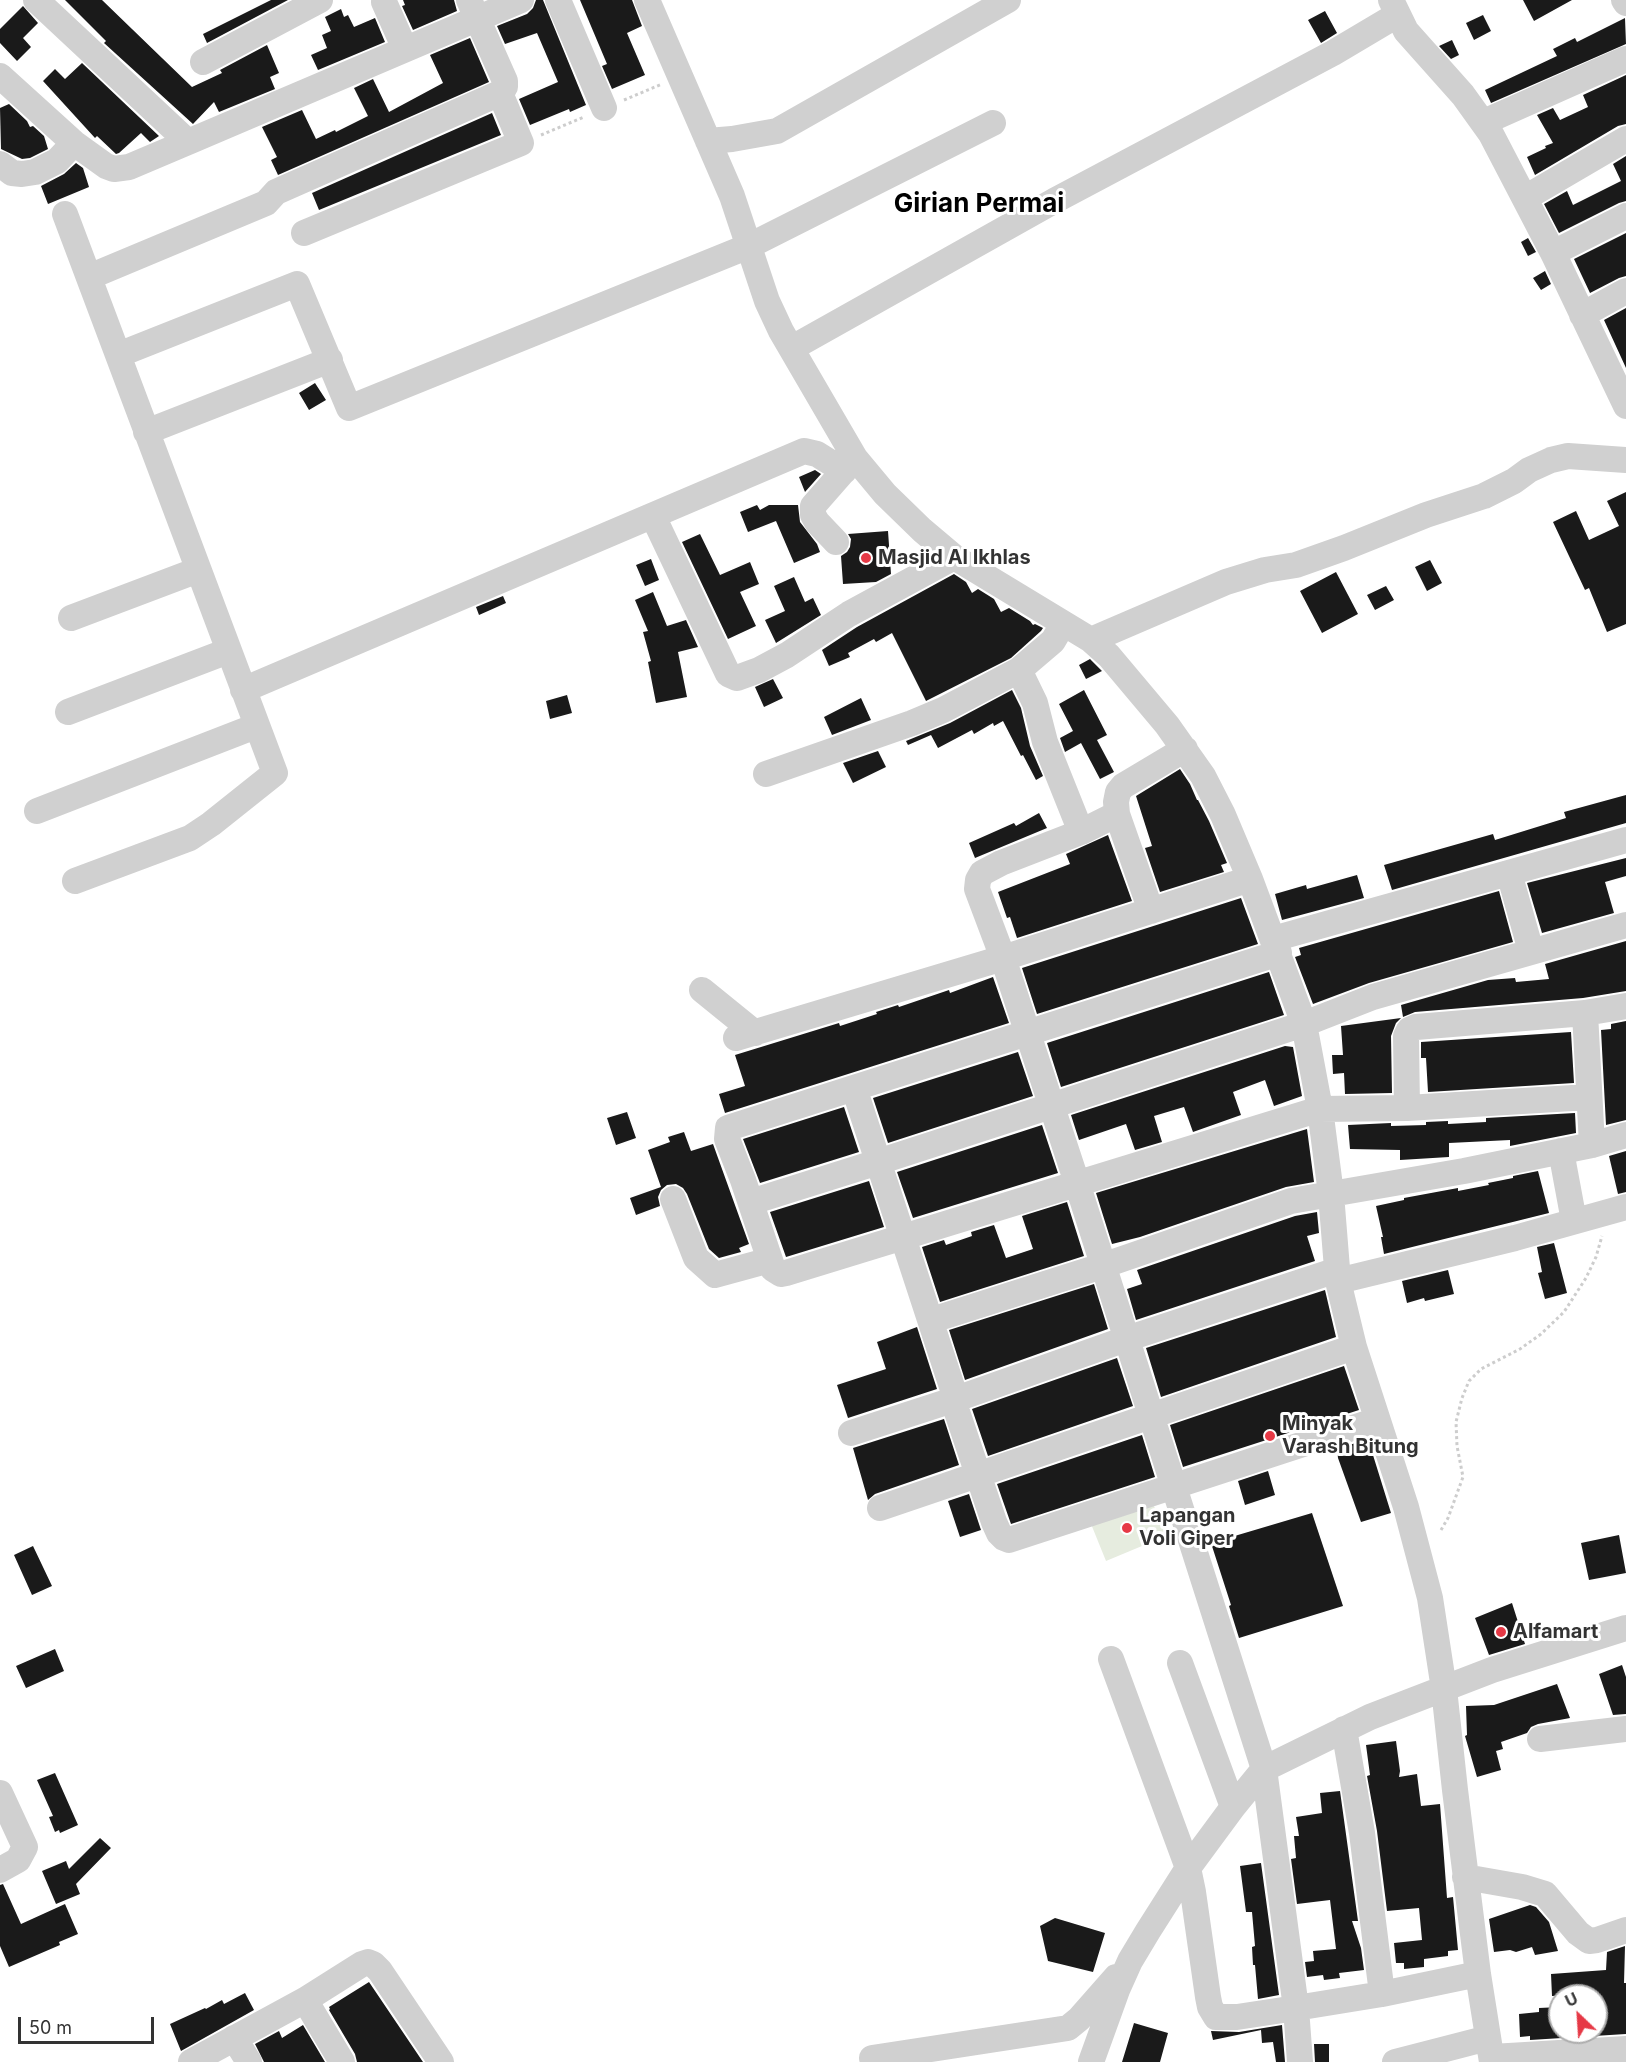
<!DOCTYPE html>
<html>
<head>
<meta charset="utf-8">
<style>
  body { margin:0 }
  #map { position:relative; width:1626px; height:2062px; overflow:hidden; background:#fff; font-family:Inter,sans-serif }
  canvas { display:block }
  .north { position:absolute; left:1548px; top:1984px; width:60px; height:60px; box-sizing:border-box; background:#fff; border:2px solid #adadad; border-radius:50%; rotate:335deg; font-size:16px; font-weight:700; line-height:24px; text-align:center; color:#333 }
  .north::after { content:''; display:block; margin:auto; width:21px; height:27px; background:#e63946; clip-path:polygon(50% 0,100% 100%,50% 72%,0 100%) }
  .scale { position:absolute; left:18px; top:2017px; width:136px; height:27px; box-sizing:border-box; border:3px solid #333; border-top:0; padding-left:8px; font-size:18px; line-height:21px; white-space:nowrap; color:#333; -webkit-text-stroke:4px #fff; paint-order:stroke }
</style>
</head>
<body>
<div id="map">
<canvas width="1626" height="2062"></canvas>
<div class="north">U</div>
<div class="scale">50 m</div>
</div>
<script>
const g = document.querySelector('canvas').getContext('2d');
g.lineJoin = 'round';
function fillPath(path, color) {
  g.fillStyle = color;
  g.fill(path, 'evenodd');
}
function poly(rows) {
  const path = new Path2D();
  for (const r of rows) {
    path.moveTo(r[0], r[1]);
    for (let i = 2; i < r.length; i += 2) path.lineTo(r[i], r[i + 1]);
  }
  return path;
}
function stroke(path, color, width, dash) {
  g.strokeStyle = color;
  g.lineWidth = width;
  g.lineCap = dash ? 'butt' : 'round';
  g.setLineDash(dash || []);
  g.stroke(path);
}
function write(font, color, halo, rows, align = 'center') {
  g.font = font + ' Inter,sans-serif';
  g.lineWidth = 6;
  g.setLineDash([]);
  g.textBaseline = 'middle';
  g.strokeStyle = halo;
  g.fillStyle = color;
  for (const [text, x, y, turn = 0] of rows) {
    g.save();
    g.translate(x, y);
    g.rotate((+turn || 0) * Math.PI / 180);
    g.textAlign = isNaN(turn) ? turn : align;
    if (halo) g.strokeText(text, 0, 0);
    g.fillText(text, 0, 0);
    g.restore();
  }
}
const green = poly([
  [1150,1496,1166,1536,1106,1561,1089,1519]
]);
const building = poly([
  [65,0,102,0,192,87,222,73,220,70,267,45,279,73,270,77,275,89,219,112,214,102,193,124,104,43,106,41],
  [271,0,288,0,207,43,203,34],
  [403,0,454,0,457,11,413,30,402,6,405,5],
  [536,0,543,0,586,105,570,112,569,109,530,125,519,99,558,82,537,33,505,44,497,26,527,14,533,8],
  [580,0,632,0,642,26,627,33,645,75,612,89,602,66,607,64],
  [1523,0,1572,0,1534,21],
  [23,6,38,23,23,38,31,47,17,61,0,43,0,29],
  [341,9,344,17,348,15,354,27,375,18,385,42,318,70,311,55,327,48,322,35,331,31,325,17],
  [1325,11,1337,33,1321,43,1308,20],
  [1483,15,1491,31,1474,40,1466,23],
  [1625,18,1626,44,1491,103,1485,90,1557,56,1553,49,1575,38,1577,42],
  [470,38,489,82,278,175,271,160,277,157,262,127,302,110,316,139,335,130,336,132,368,116,354,88,373,79,389,112,443,83,430,55],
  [1452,40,1459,55,1451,59,1439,46],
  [82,63,159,136,150,142,141,133,119,153,116,154,97,136,95,138,43,81,55,69,65,79],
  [1626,75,1626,124,1618,126,1535,175,1527,157,1546,148,1545,146,1553,143,1537,115,1553,108,1560,120,1588,107,1583,95],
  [9,104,27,121,30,127,33,126,44,136,48,149,30,158,22,159,1,149,0,108],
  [492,113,501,135,319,210,312,193],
  [1626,156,1626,201,1619,203,1559,233,1544,204,1567,191,1573,205,1621,181,1613,164],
  [76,163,83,168,89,187,48,204,41,186,64,174],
  [1626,233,1626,276,1619,278,1590,293,1574,259],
  [1528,238,1536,252,1528,256,1521,242],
  [1545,271,1551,284,1541,290,1533,278],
  [1626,308,1626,368,1604,320],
  [315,383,326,400,309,410,299,393],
  [815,470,821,474,805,492,799,477],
  [1626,492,1626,624,1607,632,1589,588,1585,590,1553,522,1576,511,1589,540,1619,526,1607,501],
  [757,505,760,510,769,505,798,505,800,522,817,544,820,552,794,563,776,521,748,532,740,512],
  [888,531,891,574,876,582,843,584,841,556,847,552,850,547,851,539,848,534],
  [700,534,720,575,750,562,759,584,740,592,756,626,728,639,682,542],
  [651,559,659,580,645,586,636,565],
  [1430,560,1442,583,1427,591,1415,567],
  [1336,572,1358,614,1322,633,1300,591],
  [954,574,966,582,972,593,978,589,994,599,1001,612,1009,608,1030,621,1033,625,1035,624,1043,628,1041,631,1011,658,926,701,892,633,876,642,874,639,848,653,850,657,829,666,822,650,857,627],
  [794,577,805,602,813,598,821,615,776,643,765,620,785,611,774,586],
  [1386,586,1394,600,1375,610,1367,595],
  [653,592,667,626,686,620,698,647,678,652,687,697,656,703,648,662,651,661,643,632,648,631,635,600],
  [503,596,506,603,479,615,476,607],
  [1090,659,1102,671,1086,679,1079,665],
  [773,679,783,698,764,707,755,687],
  [1012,690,1021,708,1030,746,1043,776,1036,780,1023,755,1021,756,1003,721,994,726,993,723,974,734,972,730,938,748,931,735,908,745,906,741,950,723],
  [1084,690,1107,735,1097,740,1114,772,1100,779,1081,743,1065,752,1060,738,1073,731,1059,704],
  [567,695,572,713,550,719,546,701],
  [861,698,871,720,832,735,824,717],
  [878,751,886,767,853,783,843,763],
  [1180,769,1190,784,1197,800,1198,800,1209,821,1227,863,1221,865,1224,872,1160,892,1145,848,1152,846,1136,796],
  [1626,795,1626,823,1392,890,1384,865,1493,834,1495,840,1566,818,1564,812],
  [1039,813,1047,828,975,858,969,843,1014,823,1016,826],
  [1108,835,1132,901,1017,938,1010,917,1007,918,998,892,1070,864,1066,854],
  [1626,858,1626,876,1605,882,1614,913,1542,933,1527,883],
  [1357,875,1364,898,1282,920,1275,894,1306,885,1307,889],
  [1499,891,1513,942,1369,983,1313,1004,1295,957,1301,955,1299,948],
  [1241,898,1258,944,1037,1014,1022,968],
  [1626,941,1626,991,1583,998,1415,1012,1403,1017,1401,1005,1488,980,1515,978,1516,982,1549,979,1545,964],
  [1269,972,1284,1015,1061,1087,1047,1043],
  [993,977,1009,1023,725,1113,719,1094,745,1086,735,1055,839,1023,840,1026,877,1014,876,1012,898,1005,899,1007,949,990,950,993],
  [1401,1018,1396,1023,1391,1036,1392,1093,1345,1094,1344,1073,1333,1074,1332,1055,1343,1055,1341,1026],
  [1626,1021,1626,1120,1606,1125,1601,1030,1611,1029,1611,1024],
  [1571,1032,1574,1083,1428,1092,1426,1058,1421,1058,1421,1042],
  [1285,1046,1293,1047,1302,1096,1274,1106,1265,1080,1233,1092,1241,1115,1193,1132,1184,1107,1154,1116,1162,1142,1135,1150,1126,1124,1079,1140,1071,1115],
  [1018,1052,1033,1096,888,1143,873,1098],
  [844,1107,859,1152,760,1183,743,1139],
  [627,1112,636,1138,616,1145,607,1118],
  [1575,1113,1576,1133,1515,1145,1510,1146,1510,1140,1449,1143,1449,1157,1400,1160,1400,1150,1350,1149,1348,1125,1391,1123,1391,1126,1426,1125,1426,1122,1448,1121,1448,1124,1486,1122,1486,1118],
  [1042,1125,1058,1173,913,1218,897,1172],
  [1307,1129,1314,1182,1286,1187,1140,1237,1112,1244,1096,1193],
  [684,1132,691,1151,713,1144,749,1244,739,1248,741,1252,719,1258,709,1249,687,1194,683,1188,676,1184,667,1185,661,1190,658,1197,660,1206,636,1215,630,1198,661,1187,648,1150,670,1142,668,1137],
  [1626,1151,1626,1192,1618,1194,1609,1156],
  [1538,1171,1549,1213,1384,1254,1381,1237,1383,1237,1376,1206,1404,1200,1404,1198,1458,1188,1458,1191,1489,1185,1488,1183,1513,1178,1513,1176],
  [869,1181,884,1227,786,1257,770,1212],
  [1067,1202,1084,1256,940,1302,922,1247,944,1240,946,1245,972,1236,971,1232,994,1225,1006,1258,1033,1249,1022,1216],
  [1317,1212,1319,1233,1307,1236,1315,1261,1136,1320,1127,1289,1142,1284,1137,1270,1295,1216],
  [1554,1243,1567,1293,1545,1299,1538,1273,1542,1272,1537,1247],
  [1448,1270,1454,1294,1425,1301,1424,1298,1407,1303,1402,1281],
  [1094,1284,1108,1329,965,1380,949,1330],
  [1325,1290,1336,1337,1161,1397,1146,1348],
  [917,1327,937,1389,848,1418,837,1385,886,1369,877,1342],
  [1117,1358,1133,1406,988,1456,972,1409],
  [1344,1366,1359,1410,1183,1467,1170,1425],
  [944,1419,959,1465,875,1494,868,1500,853,1448],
  [1142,1435,1155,1477,1011,1524,997,1484],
  [1368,1439,1391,1513,1361,1522,1338,1458,1337,1449],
  [1268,1471,1275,1495,1245,1505,1238,1481],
  [969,1494,981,1530,960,1537,948,1501],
  [1312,1513,1343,1606,1239,1638,1229,1606,1231,1605,1211,1543],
  [1619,1535,1626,1573,1589,1580,1581,1543],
  [33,1546,52,1586,32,1595,14,1555],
  [1512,1603,1525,1644,1489,1655,1475,1618],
  [55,1649,64,1671,26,1688,16,1666],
  [1622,1665,1626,1677,1626,1714,1613,1715,1599,1674],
  [1557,1684,1570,1718,1538,1724,1531,1727,1527,1733,1501,1742,1503,1749,1496,1751,1501,1770,1477,1777,1465,1736,1467,1735,1466,1706,1494,1705],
  [1396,1741,1400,1771,1399,1777,1417,1774,1421,1806,1440,1804,1447,1898,1453,1897,1458,1950,1448,1951,1448,1956,1424,1959,1424,1967,1404,1969,1404,1963,1396,1963,1394,1943,1422,1940,1419,1908,1387,1911,1377,1831,1367,1776,1370,1775,1366,1745],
  [55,1773,78,1825,60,1833,59,1830,55,1832,49,1817,53,1816,37,1780],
  [1340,1791,1358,1921,1352,1921,1361,1948,1364,1970,1339,1973,1340,1978,1324,1980,1323,1975,1307,1977,1305,1962,1314,1961,1313,1951,1336,1949,1330,1900,1297,1904,1291,1859,1296,1858,1294,1836,1299,1836,1296,1817,1322,1813,1320,1793],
  [100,1838,111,1848,76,1884,80,1894,56,1904,42,1871,66,1861,69,1869],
  [1261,1863,1279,1995,1258,1999,1255,1965,1253,1965,1252,1947,1255,1946,1252,1912,1246,1912,1240,1866],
  [3,1884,21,1924,65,1904,78,1934,59,1942,60,1945,9,1967,0,1946,0,1885],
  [1530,1905,1536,1907,1549,1922,1558,1951,1535,1955,1532,1947,1516,1952,1510,1950,1494,1952,1489,1919],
  [1055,1918,1105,1933,1093,1972,1048,1961,1040,1926],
  [1625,1946,1624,1983,1626,1983,1626,2034,1530,2040,1530,2036,1520,2037,1519,2014,1539,2012,1539,2008,1560,2007,1560,2032,1596,2032,1596,1995,1552,1996,1551,1974,1606,1970,1607,1952],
  [369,1982,423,2062,357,2062,355,2054,329,2010,330,2009,329,2007],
  [245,1993,254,2010,181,2051,170,2024,205,2008,206,2009,222,2000,224,2004],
  [1134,2023,1168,2033,1160,2062,1122,2062],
  [303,2025,325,2062,264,2062,255,2044,279,2031,282,2038],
  [1282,2025,1285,2062,1276,2062,1273,2042,1262,2043,1261,2030,1213,2040,1211,2031,1239,2032],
  [1314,2044,1329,2044,1329,2062,1315,2062]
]);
const path = poly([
  [624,100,662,84],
  [541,135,584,117],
  [1441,1530,1448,1518,1463,1477,1457,1446,1456,1422,1462,1398,1469,1381,1481,1369,1520,1349,1541,1334,1564,1312,1586,1278,1596,1257,1602,1236]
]);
const minor = poly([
  [36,0,188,142,521,0],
  [558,0,604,108],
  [647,0,732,196,767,301,781,331,855,458,885,494,922,530,954,557,1091,640,1109,656,1167,725,1203,776,1223,815,1250,879,1304,1024,1320,1109,1331,1194,1338,1281,1354,1347,1406,1507,1430,1598,1444,1689,1455,1790,1478,1974,1492,2062],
  [1391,0,1406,31,1463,95,1491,134,1553,253,1626,406],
  [1624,0,1626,3],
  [384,2,405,49],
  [203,62,320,0],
  [0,76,74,143,106,166,114,169,129,167,188,142],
  [1484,122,1626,59],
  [708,141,732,139,777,131,1008,0],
  [0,164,12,173,22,174,35,172,57,161,74,143],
  [1525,198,1626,139],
  [65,214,275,773,211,824,190,838,75,881],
  [304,233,521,143,500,93],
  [1553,253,1626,216],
  [89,277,266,203,276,192,500,93,505,87,505,81,469,0],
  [1582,315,1626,291],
  [792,348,1054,201,1333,53,1397,15],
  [118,355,297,284,349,408,749,246,993,123],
  [146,432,330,360],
  [653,516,728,674,737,678,759,670,787,655,849,614,954,557],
  [836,542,817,522,813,515,813,506,855,458],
  [71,618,198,570],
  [1091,640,1226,582,1265,570,1296,565,1344,548,1426,515,1484,496,1514,481,1529,470,1551,460,1568,456,1626,460],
  [1019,670,1035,703,1045,742,1081,832],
  [243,690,804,451,817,454,844,471],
  [68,712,228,651],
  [1185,749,1123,786,1118,792,1116,802,1117,814,1081,832,1001,863,982,873,978,880,977,889,1003,958,1077,1183,1264,1769,1296,2008,1300,2062],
  [766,774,912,723,943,710,1019,670,1053,641,1063,624],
  [37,811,256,726],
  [1117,814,1151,911],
  [1509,873,1531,951],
  [1273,939,1626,840],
  [1279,953,728,1128,727,1139,743,1180,773,1269,781,1274,786,1273,1320,1109,1407,1108,1589,1097],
  [702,990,755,1033],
  [1585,1013,1592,1145],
  [736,1038,1003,958,1250,879],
  [854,1088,956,1399],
  [1407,1108,1406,1036,1409,1030,1416,1027,1585,1013,1626,1006],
  [1561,1151,1574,1221],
  [673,1199,696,1258,715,1275,770,1260],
  [751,1202,878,1162,1304,1024,1373,997,1626,925],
  [1338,1281,1515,1238,1626,1207],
  [932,1320,1102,1266,1291,1201,1464,1171,1592,1145,1626,1135],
  [953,1400,994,1522,999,1533,1004,1538,1009,1540,1377,1420],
  [851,1433,956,1399,1126,1339,1337,1270],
  [880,1508,1354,1347],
  [1111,1659,1188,1868,1193,1892,1208,1997,1210,2007,1216,2017,1237,2017,1296,2008,1382,1994,1478,1974],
  [1180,1663,1233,1807],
  [1344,1729,1362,1833,1382,1994],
  [1540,1739,1626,1729],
  [0,1793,25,1847,18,1860,0,1870],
  [1465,1877,1522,1887,1545,1894,1578,1933,1589,1941,1597,1940,1626,1930],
  [305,2000,342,2062],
  [234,2038,249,2062],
  [1492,2057,1626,2049],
  [872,2058,1068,2028,1079,2019,1116,1977],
  [191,2062,305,2000,362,1964,368,1962,373,1964,380,1971,441,2062],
  [1091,2062,1117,1990,1130,1961,1148,1931,1188,1868,1233,1807,1264,1769,1370,1717,1492,1670,1626,1628],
  [1395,2062,1488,2038]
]);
const markers = [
  [866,558,6,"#e63946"],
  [1270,1436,6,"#e63946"],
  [1127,1528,6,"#e63946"],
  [1501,1632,6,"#e63946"]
];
const poiNames = [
  ["Masjid Al Ikhlas",878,558],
  ["Minyak",1282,1424],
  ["Varash Bitung",1282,1447],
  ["Lapangan",1139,1516],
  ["Voli Giper",1139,1539],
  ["Alfamart",1513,1632]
];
const districtNames = [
  ["Girian Permai",979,204]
];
fillPath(green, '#e6ecdf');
fillPath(building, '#1a1a1a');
stroke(path, '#cdcdcd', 3, [3, 3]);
stroke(minor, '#d0d0d0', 26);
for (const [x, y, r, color] of markers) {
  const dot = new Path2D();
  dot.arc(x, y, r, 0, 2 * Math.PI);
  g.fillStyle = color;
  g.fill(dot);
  stroke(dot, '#fff', 2);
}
write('bold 20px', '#333', '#fff', poiNames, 'left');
write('bold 26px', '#000', '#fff', districtNames);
</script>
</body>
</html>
